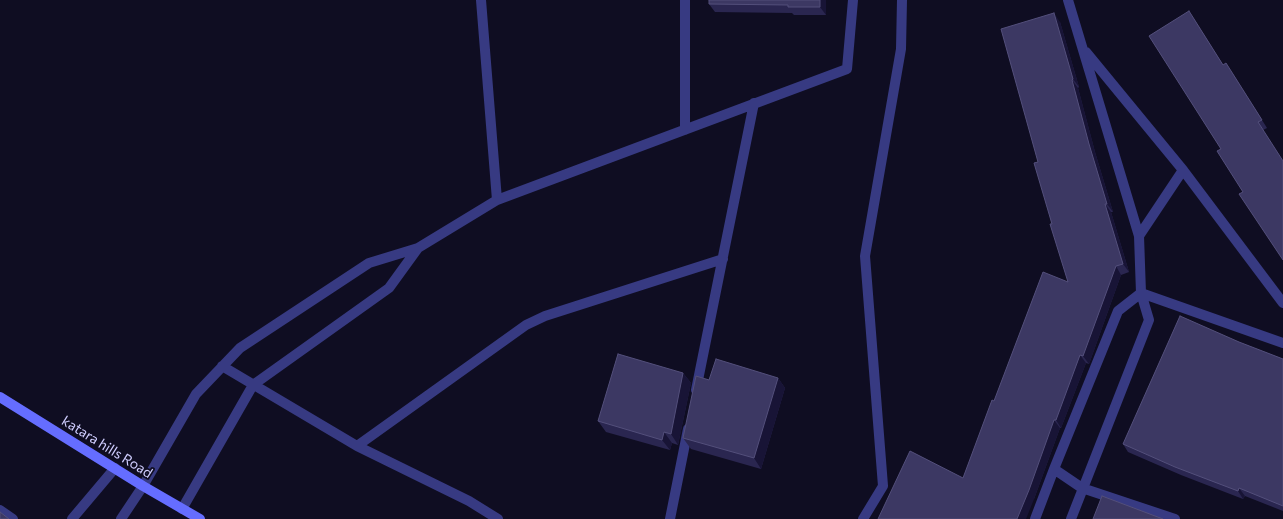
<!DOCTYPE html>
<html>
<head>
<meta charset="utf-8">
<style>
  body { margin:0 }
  canvas { display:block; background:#0f0d22 }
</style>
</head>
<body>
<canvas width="1283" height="519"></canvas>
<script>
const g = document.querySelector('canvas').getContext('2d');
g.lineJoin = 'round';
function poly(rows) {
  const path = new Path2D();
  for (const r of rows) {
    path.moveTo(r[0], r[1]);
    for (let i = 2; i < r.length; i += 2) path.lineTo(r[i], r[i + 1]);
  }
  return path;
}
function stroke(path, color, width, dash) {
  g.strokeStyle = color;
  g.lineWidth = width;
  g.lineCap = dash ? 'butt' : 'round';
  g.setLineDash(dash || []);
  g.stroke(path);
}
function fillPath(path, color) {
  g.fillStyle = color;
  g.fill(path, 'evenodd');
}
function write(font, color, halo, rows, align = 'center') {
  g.font = font + ' Commissioner,sans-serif';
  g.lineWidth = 3.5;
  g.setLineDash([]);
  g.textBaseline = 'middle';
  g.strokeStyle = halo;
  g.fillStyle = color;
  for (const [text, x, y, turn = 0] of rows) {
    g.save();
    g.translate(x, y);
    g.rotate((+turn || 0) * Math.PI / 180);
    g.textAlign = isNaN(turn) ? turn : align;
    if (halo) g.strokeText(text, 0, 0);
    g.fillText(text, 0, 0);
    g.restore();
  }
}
const street = poly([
  [481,0,497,200],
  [1068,0,1139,236,1141,293,1149,320,1071,519],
  [1086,52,1183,170,1283,303],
  [685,130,685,0],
  [1139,236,1183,170],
  [1141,293,1283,343],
  [222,366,357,446,469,501,498,519],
  [696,390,754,103],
  [357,446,526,325,545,316,723,259],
  [1054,469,1082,488,1175,519],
  [182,509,253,385,389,288,418,248],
  [0,510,13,519],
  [72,519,115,468],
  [121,519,143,486,196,394,240,348,369,263,418,248,497,200,847,69,853,0],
  [670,519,688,429],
  [863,519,883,486,865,256,901,49,902,0],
  [1035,519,1054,469,1118,311,1141,293]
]);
const secondary = poly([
  [0,397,143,486,200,519]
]);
const wall = poly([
  [709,0,826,0,826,15,794,15,792,13,715,12,709,4],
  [1194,19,1223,65,1231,71,1267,128,1263,130,1243,192],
  [1060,22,1079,87,1078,88,1095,152,1113,212,1111,212,1129,272,1121,275,1089,364,1086,363,1061,428,1060,428,1034,499,963,478,994,401,1068,282,1052,224,1038,162],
  [1239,342,1283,359,1283,511,1245,496,1243,499,1181,475,1128,452,1123,444],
  [683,373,691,383,678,445,672,443,670,450,606,432,598,421],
  [778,378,785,388,761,469,691,449,683,438,709,380]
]);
const shadedWall = poly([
  [820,0,826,0,826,15,820,7],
  [1054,13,1060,22,1079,87,1073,79],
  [1072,80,1078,88,1095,152,1113,212,1107,204,1089,144],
  [1105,204,1111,212,1129,272,1123,264],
  [1116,266,1121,275,1089,364,1083,356],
  [1080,355,1086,363,1061,428,1056,420],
  [683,373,691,383,678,445,671,434],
  [778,378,785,388,761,469,754,458],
  [1054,420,1060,428,1034,499,1026,519,1017,519],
  [664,432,672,443,670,450,662,440],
  [1239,488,1245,496,1243,499,1238,491]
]);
const building = poly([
  [709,0,820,0,820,7,788,7,788,5,709,4,709,0],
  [1189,11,1223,65,1226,63,1262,120,1258,122,1283,161,1283,260,1239,194,1243,192,1217,151,1221,149,1149,36,1189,11],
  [1054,13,1073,79,1072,80,1089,144,1107,204,1105,204,1123,264,1116,266,1083,356,1080,355,1056,420,1054,420,1029,490,1017,519,878,519,910,451,963,478,992,400,994,401,1043,272,1068,282,1050,224,1052,224,1034,163,1038,162,1001,29,1054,13],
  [1180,316,1239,342,1283,359,1283,506,1239,488,1238,491,1175,467,1123,444,1180,316],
  [618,354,683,373,671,434,664,432,662,440,598,421,618,354],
  [716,359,778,378,754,458,683,438,696,376,709,380,716,359],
  [1102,496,1163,519,1093,519,1102,496],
  [0,512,9,519,0,519,0,512]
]);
const streetNames = [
  ["katara hills Road",107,447,32]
];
stroke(street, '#373a82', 10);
stroke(secondary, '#656dff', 10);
fillPath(wall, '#2a2650');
fillPath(shadedWall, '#181436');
fillPath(building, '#3c3863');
stroke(building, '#534f7b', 1);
write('14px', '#d0ceff', '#0f0d22', streetNames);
</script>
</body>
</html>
